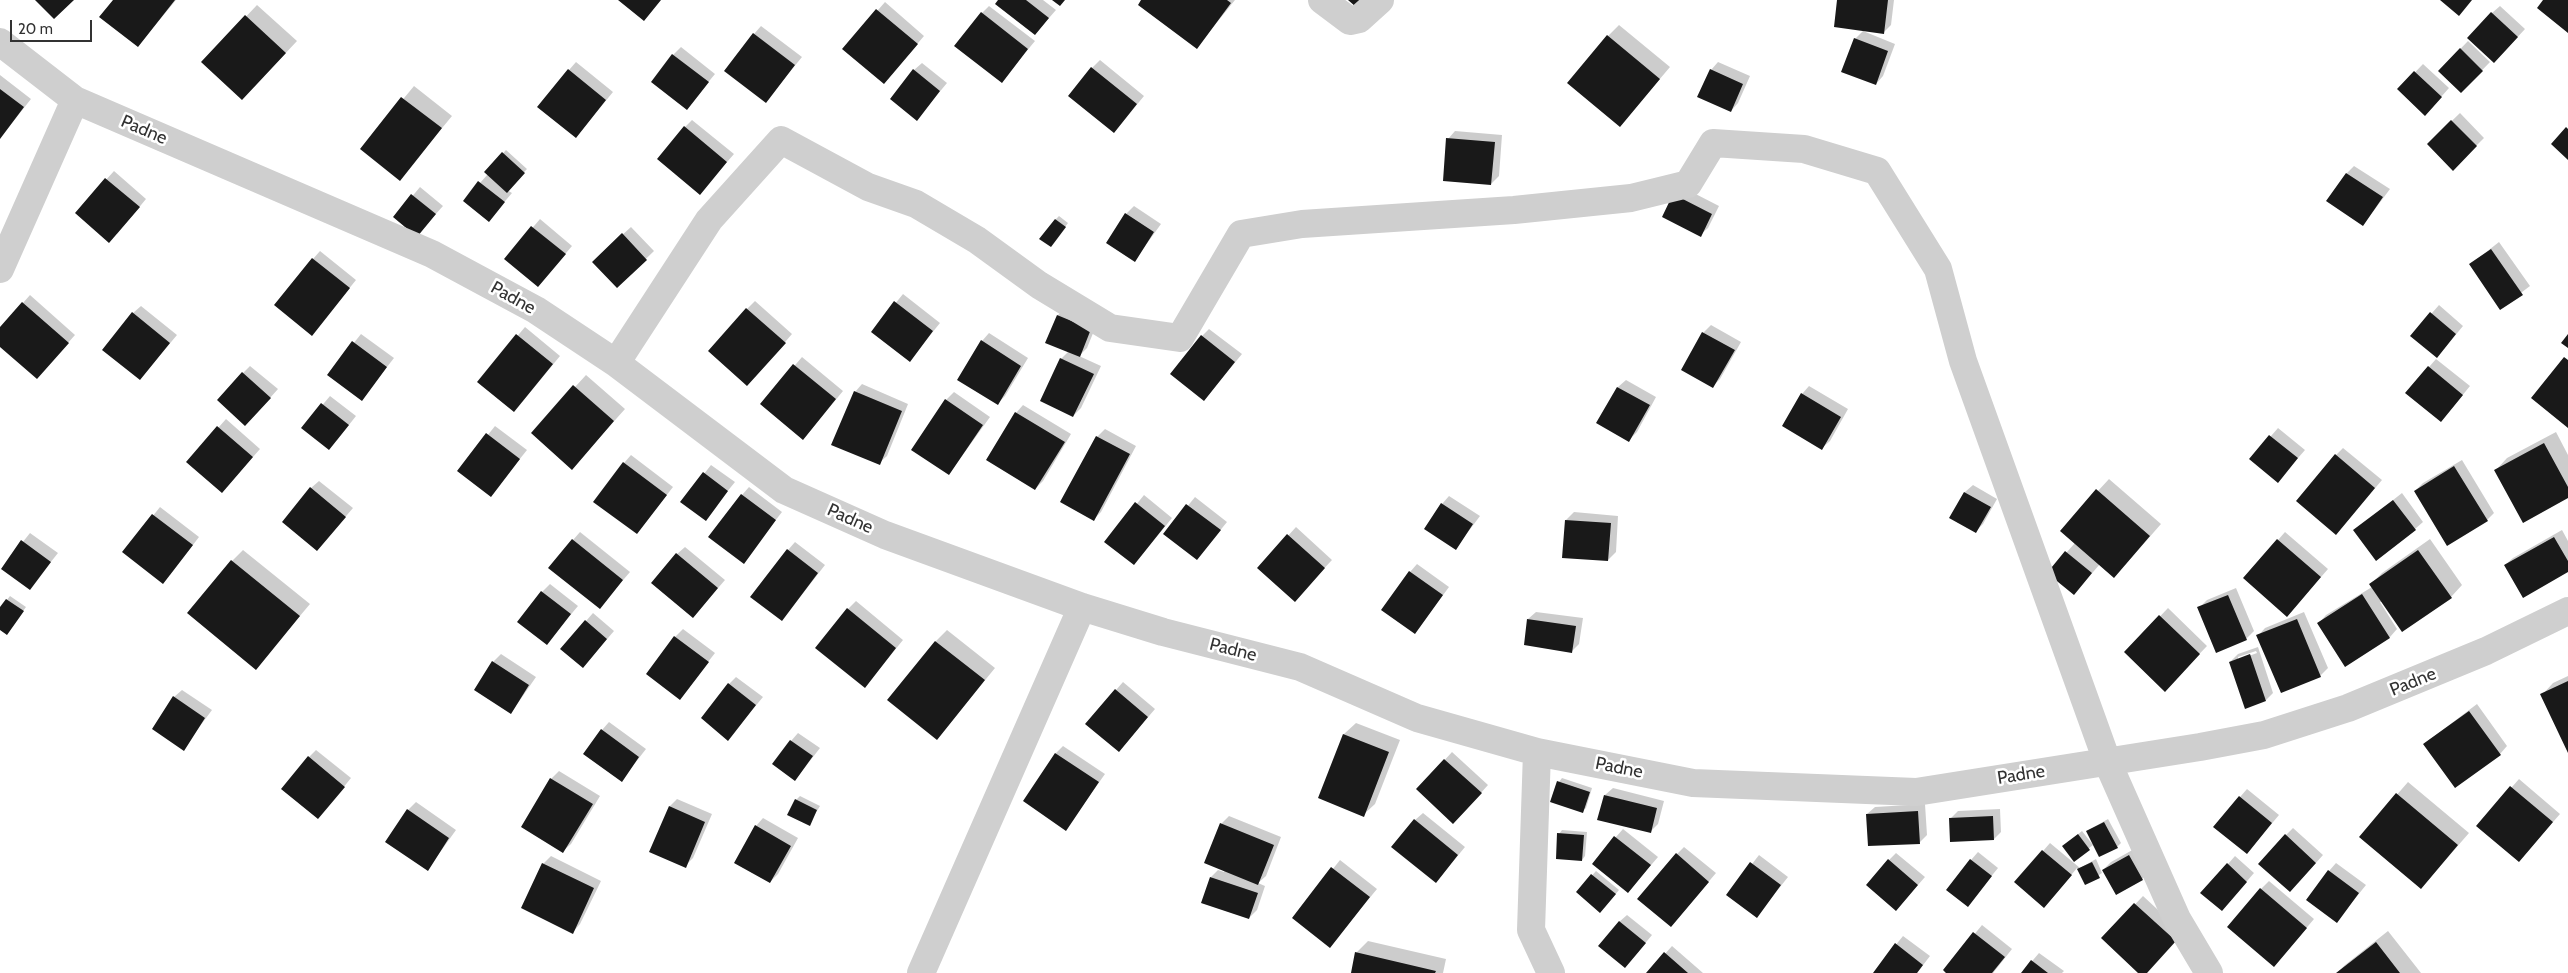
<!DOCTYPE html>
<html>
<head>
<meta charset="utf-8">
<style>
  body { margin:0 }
  #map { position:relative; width:2568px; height:973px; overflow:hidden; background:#fff; font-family:Cabin,sans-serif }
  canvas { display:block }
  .scale { position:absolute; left:10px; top:20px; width:82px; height:22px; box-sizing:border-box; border:2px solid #323232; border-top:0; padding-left:6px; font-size:15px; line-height:18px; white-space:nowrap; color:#323232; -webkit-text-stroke:4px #fff; paint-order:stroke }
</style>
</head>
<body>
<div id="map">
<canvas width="2568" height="973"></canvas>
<div class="scale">20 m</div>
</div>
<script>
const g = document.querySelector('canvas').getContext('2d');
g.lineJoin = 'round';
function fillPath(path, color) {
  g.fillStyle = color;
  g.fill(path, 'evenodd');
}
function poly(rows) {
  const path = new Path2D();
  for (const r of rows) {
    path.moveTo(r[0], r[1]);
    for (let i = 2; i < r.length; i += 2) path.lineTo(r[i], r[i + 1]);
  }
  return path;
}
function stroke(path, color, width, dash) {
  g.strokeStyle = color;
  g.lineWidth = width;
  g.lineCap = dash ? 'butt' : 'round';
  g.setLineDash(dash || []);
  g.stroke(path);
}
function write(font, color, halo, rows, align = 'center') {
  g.font = font + ' Cabin,sans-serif';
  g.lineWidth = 5;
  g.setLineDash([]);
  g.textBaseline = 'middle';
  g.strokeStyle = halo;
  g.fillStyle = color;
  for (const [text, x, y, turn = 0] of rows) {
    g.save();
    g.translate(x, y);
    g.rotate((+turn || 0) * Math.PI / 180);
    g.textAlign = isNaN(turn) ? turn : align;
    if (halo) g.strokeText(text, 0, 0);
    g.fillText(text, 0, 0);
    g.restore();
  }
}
const shadow = poly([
  [114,0,176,0,138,46],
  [1000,0,1043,0,1056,10,1035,34],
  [1143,0,1235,0,1197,47],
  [1839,0,1894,0,1891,25,1883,33],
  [885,2,924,36,891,75,844,49],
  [257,5,297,41,254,87,203,62],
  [989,6,1035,41,1002,81,982,13],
  [2500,6,2525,29,2502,54,2492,13],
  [1619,25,1670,67,1620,126,1608,36],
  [761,26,802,57,766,101,754,34],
  [1863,31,1895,44,1883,76,1876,84,1855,39],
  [2468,41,2490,62,2461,92,2439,71],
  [681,47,715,74,687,108,673,55],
  [1100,60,1144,96,1121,124,1092,68],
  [576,62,613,92,576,137,569,70],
  [1718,62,1750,76,1738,103,1731,111,1711,70],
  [922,63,947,83,917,119,914,70],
  [2423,64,2449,88,2433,106,2399,89],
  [0,75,31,99,0,138],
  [414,86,452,116,400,179,362,149],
  [2460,113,2484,138,2453,169,2428,144],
  [692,120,734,154,700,193,685,127],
  [1455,131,1502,135,1499,176,1491,184,1448,139],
  [506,150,527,169,507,190,512,193,489,220,464,201,488,174,486,172],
  [2354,166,2390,189,2363,225,2347,173],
  [114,171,146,199,117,234,76,213],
  [420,187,443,206,417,235,395,217],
  [1682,187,1719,206,1708,228,1700,235,1663,216],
  [1134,206,1161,224,1135,260,1126,214],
  [1059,216,1068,223,1054,242,1056,219],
  [540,219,572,246,538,286,506,259],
  [631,227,654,251,617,287,601,254],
  [2499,242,2530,286,2501,308,2471,264],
  [320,251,356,280,319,326,313,259],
  [903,294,940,323,910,360,872,332],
  [30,295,75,335,44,370,0,346,0,329],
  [755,301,792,334,755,377,747,309],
  [2439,305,2463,326,2444,349,2412,336],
  [141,306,177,335,140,379,133,313],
  [1065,308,1098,321,1087,348,1079,356,1101,366,1081,408,1073,416,1061,359,1069,351,1058,315],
  [1711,325,1741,342,1720,379,1713,386,1703,333],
  [525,327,560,356,522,402,479,382],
  [1209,329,1242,354,1204,400,1202,336],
  [989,333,1028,358,1005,396,997,404,982,341],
  [361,334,394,358,362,399,329,374],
  [802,357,843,391,810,431,762,404],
  [2436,359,2470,386,2448,413,2429,367],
  [250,366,278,389,253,417,243,373],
  [586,375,625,409,583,456,533,433],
  [1626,380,1656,397,1637,432,1629,440,1598,422,1618,387],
  [862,384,908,404,887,456,879,463,855,392],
  [1809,386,1848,409,1830,441,1822,448,1802,394],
  [954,392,990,417,949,474,946,400],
  [330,396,356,416,337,440,303,428],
  [1023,405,1071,434,1043,481,1035,489,1016,413],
  [226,419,260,449,222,492,188,462],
  [495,426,527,450,491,495,459,471],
  [2278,428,2305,450,2278,481,2251,459],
  [1105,429,1136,446,1101,512,1094,519,1097,437],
  [2556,432,2568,455,2568,497,2496,470,2507,458],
  [2343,448,2382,480,2343,526,2336,455],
  [631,455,673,487,637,533,624,463],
  [2462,460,2494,513,2487,520,2415,491,2423,483],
  [711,465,735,482,705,519,682,502],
  [2109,479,2161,524,2125,565,2100,564,2081,586,2049,572,2075,543,2061,531],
  [319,481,353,508,317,550,311,488],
  [1973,485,1997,499,1983,524,1975,532,1951,518,1965,492],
  [749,487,782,512,743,562,742,495],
  [2402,493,2423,522,2415,529,2355,530],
  [1144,495,1172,518,1141,556,1106,542],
  [1449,496,1480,516,1456,548,1442,504],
  [1195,497,1227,522,1197,559,1165,534],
  [160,507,199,537,170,575,124,552],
  [1574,512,1618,516,1616,552,1608,560,1566,520],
  [1296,527,1332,560,1302,592,1259,568],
  [2562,530,2568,541,2568,571,2505,565,2513,558],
  [580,532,630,572,600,607,573,540],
  [2285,532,2328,569,2295,607,2278,540],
  [30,533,58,553,30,588,2,568],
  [2430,539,2462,585,2451,597,2380,602,2397,629,2390,637,2346,665,2319,623,2326,615,2372,587,2370,585,2382,573],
  [795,542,825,565,782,620,788,550],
  [685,547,725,580,693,617,677,554],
  [243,550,310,604,256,668,232,561],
  [1417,564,1449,587,1415,633,1410,572],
  [550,584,578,606,547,643,542,592],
  [2236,588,2254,631,2246,639,2199,608,2207,600],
  [10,596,26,607,7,633,0,629,0,609],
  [856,601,903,640,872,678,848,609],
  [2168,608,2207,646,2165,690,2126,652],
  [1536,612,1583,618,1579,644,1572,651,1528,619],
  [2304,612,2328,668,2320,676,2281,692,2258,636,2265,628],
  [593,613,614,631,590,659,586,621],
  [683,629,715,653,680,698,675,637],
  [947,630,995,668,937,739,936,641],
  [2258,647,2273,693,2266,700,2230,662,2238,654],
  [2256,651,2257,653,2238,660,2238,657],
  [501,654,536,677,511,713,493,662],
  [2568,676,2568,750,2542,695,2553,683],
  [736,677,763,697,728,739,729,684],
  [1123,682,1155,709,1126,743,1116,690],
  [182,690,212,710,183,749,174,697],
  [2477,704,2507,746,2500,754,2424,744],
  [609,722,646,749,621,781,602,730],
  [1356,723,1400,740,1375,804,1363,815,1319,798,1344,734],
  [798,733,820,748,795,780,791,741],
  [1063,746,1105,774,1066,829,1056,753],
  [316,750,351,778,326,809,309,757],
  [1452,752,1488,785,1461,815,1418,789],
  [559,771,600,796,571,844,563,851,522,827,551,779],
  [1562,778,1592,788,1586,808,1582,811,1559,782],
  [2519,779,2560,814,2519,861,2478,826],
  [2408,782,2469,833,2421,888,2360,837],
  [1613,788,1664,801,1658,824,1650,832,1605,795],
  [2247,789,2279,815,2247,853,2240,797],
  [800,796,820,806,809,824,796,800],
  [677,799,712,814,693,858,685,866,670,806],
  [416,802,456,830,428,869,408,810],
  [1925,804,1927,835,1920,842,1867,814,1875,807],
  [2000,809,2001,832,1994,839,1951,818,1958,811],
  [1423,813,1465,847,1436,882,1415,820],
  [1229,816,1281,837,1266,876,1258,883,1265,886,1257,910,1249,918,1211,877,1218,870,1224,872,1225,870,1206,862,1222,823],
  [763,818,798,838,778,874,770,882,756,826],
  [2108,819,2121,843,2117,847,2087,831],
  [2293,828,2323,855,2298,883,2286,835],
  [1623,829,1658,857,1628,892,1593,863],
  [1562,830,1587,832,1585,856,1582,860,1559,834],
  [2082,831,2093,845,2074,860,2067,843],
  [2050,843,2080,868,2096,859,2102,873,2085,884,2077,868,2052,898,2043,851],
  [1684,847,1716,873,1678,918,1677,854],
  [2136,848,2150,871,2142,879,2103,870,2111,862],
  [1978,852,1998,868,1968,905,1971,860],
  [1896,853,1925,877,1903,902,1889,860],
  [1759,855,1788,877,1757,916,1728,895],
  [551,856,601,881,580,924,573,932,543,864],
  [2235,856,2254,873,2229,902,2228,864],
  [1340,860,1377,889,1330,946,1294,918],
  [2336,863,2366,885,2337,921,2329,871],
  [1596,871,1619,890,1604,908,1577,892],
  [2269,881,2314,919,2282,957,2261,889],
  [2143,896,2183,933,2145,973,2140,973,2103,938],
  [1627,915,1652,935,1633,958,1619,922],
  [1982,925,2012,949,1993,973,1948,973,1945,970],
  [2388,931,2421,973,2337,973,2345,965],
  [1903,936,1930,956,1917,973,1874,972],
  [1368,941,1446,959,1443,973,1352,973,1356,953],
  [1672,946,1703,973,1648,973],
  [2039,953,2064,971,2062,973,2022,973]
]);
const building = poly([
  [35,0,74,0,54,19],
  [113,0,175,0,138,47,99,17],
  [618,0,661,0,644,21],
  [998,0,1026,0,1049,18,1035,35,995,4],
  [1052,0,1065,0,1060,6],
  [1141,0,1227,0,1231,3,1197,49,1138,5],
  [1348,0,1362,0,1356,7],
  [1837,0,1888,0,1884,34,1834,27],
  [2440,0,2472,0,2459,16],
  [2543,0,2568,0,2568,33,2537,8],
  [876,9,918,44,884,84,842,49],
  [981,12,1028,49,1002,83,954,46],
  [2491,12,2518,37,2494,63,2467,38],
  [245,15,286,53,242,100,201,62],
  [753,33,795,65,766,103,724,71],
  [1607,35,1660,79,1620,127,1567,83],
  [1854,38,1888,51,1876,85,1841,72],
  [2460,48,2483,71,2461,93,2438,71],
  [672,54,709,82,687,110,651,82],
  [1091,67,1137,104,1114,133,1068,96],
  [568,69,606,100,576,138,537,107],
  [913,69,940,91,917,121,890,99],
  [1710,69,1743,84,1731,112,1697,97],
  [2414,71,2442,97,2425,116,2397,89],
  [0,89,24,107,0,139],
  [401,97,442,128,400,181,360,149],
  [2451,120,2477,146,2453,171,2427,144],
  [684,126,727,162,700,195,657,159],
  [2566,127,2568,129,2568,160,2551,144],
  [1446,138,1495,142,1491,185,1443,181],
  [502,152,525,173,507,193,484,172],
  [2346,173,2383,197,2363,226,2326,201],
  [105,178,140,207,109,243,75,213],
  [478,181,505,202,489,222,463,201],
  [411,194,436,214,417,237,393,217],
  [1673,194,1712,214,1701,237,1662,217],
  [1125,213,1154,232,1135,262,1106,243],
  [1055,219,1066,227,1051,247,1039,239],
  [531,226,566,254,538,287,504,259],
  [622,233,647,260,617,288,592,262],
  [2491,249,2523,295,2500,310,2469,264],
  [312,258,350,288,312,336,274,305],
  [894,301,933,331,910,362,871,332],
  [22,302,69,343,37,379,0,347,0,327],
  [746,308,786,343,747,386,708,351],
  [132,312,170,343,140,380,102,350],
  [2430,312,2456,334,2437,358,2410,336],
  [1057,315,1091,329,1080,357,1045,343],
  [1702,332,1735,350,1713,388,1681,370],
  [516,334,553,364,514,412,477,382],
  [2568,334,2568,348,2561,343],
  [1201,335,1235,362,1204,401,1170,374],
  [981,340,1021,366,998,405,957,380],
  [352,341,387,367,362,401,327,375],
  [2564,357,2568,360,2568,428,2531,398],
  [1060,358,1094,374,1073,417,1040,401],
  [793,364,836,399,803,440,760,404],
  [2428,366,2463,395,2441,422,2405,393],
  [242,372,271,398,245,426,217,400],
  [573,385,614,421,572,470,531,433],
  [1617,387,1650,405,1629,442,1596,423],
  [854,391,902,411,880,465,831,445],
  [1801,393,1841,417,1822,450,1782,426],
  [945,399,983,425,949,475,911,450],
  [321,403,349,425,329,450,301,428],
  [1015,412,1065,442,1035,490,986,460],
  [217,426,253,457,222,493,186,462],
  [486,433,520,459,491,497,457,471],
  [2269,435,2298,458,2278,483,2249,459],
  [1096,436,1130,454,1094,521,1060,502],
  [2544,443,2568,487,2568,498,2523,523,2494,470],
  [2335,454,2375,488,2336,535,2296,501],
  [623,462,667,495,637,534,593,502],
  [2454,466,2488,521,2447,546,2414,491],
  [703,472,728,491,706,521,680,502],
  [310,487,346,517,317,551,282,522],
  [2096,489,2150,536,2114,578,2060,531],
  [1964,492,1991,507,1976,533,1949,518],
  [741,494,776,520,744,564,708,537],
  [2393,500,2416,530,2376,561,2353,530],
  [1135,502,1165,526,1134,565,1104,542],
  [1441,503,1473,524,1456,550,1424,529],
  [1186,504,1221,530,1197,560,1163,534],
  [152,514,193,545,163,584,122,552],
  [1565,520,1611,523,1608,561,1562,558],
  [1287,534,1325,568,1295,602,1257,568],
  [2554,537,2568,561,2568,572,2523,598,2504,565],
  [572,539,623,580,600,609,548,568],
  [2277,539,2321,577,2287,617,2243,578],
  [21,540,51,562,30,590,1,569],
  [787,549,818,573,782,621,750,597],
  [2418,550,2452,598,2402,632,2369,584],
  [2065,551,2092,573,2074,595,2047,573],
  [676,553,718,588,693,618,651,583],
  [231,560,300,616,256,670,187,613],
  [1409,571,1443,595,1415,634,1381,610],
  [541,591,571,614,547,645,517,622],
  [2362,594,2390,638,2345,667,2317,623],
  [2228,595,2247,640,2216,653,2197,607],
  [6,599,24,611,7,635,0,630,0,607],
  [847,608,896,648,865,688,815,648],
  [2159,615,2200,654,2165,692,2124,652],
  [1527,619,1576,626,1572,653,1524,645],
  [2297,619,2321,677,2281,693,2256,635],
  [585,620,607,639,583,668,560,649],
  [674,636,709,662,680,700,646,674],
  [935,641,985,680,937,740,887,700],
  [2250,654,2266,701,2245,709,2229,662],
  [492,661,529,685,511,714,474,690],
  [2568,681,2568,753,2540,694],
  [728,683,756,705,728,741,701,718],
  [1115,689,1148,717,1119,752,1085,724],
  [173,696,205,718,184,751,152,729],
  [2469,711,2501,755,2455,788,2423,744],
  [601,729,639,757,622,782,583,754],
  [1343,734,1389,752,1364,817,1318,798],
  [790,740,813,756,795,781,772,764],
  [1055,753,1099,782,1066,831,1023,801],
  [308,756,345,787,318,819,281,789],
  [1444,759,1482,793,1453,824,1416,789],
  [550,778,593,804,563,853,521,827],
  [1557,781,1590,792,1583,813,1550,802],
  [2510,786,2553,822,2519,862,2476,826],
  [2396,793,2458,845,2421,889,2359,837],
  [1604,795,1657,808,1651,833,1597,820],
  [2239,796,2272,823,2247,854,2213,827],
  [795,799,817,810,810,826,787,815],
  [669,806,705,822,686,868,649,852],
  [407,809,449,838,428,871,385,842],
  [1918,811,1920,844,1868,846,1866,814],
  [1993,816,1994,840,1950,842,1949,818],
  [1414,819,1458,855,1436,883,1391,847],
  [2104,822,2118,848,2099,857,2086,831],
  [1220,823,1274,845,1258,885,1204,863],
  [755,825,791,846,770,883,734,863],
  [1557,833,1584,835,1582,861,1556,859],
  [2078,834,2090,850,2074,862,2062,846],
  [2285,834,2316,863,2290,892,2258,864],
  [1614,836,1651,865,1628,893,1592,864],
  [2042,850,2072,875,2044,908,2014,882],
  [1676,853,1709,882,1671,927,1637,899],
  [2129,855,2143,880,2116,895,2102,870],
  [1888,859,1918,885,1896,911,1866,885],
  [1970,859,1992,876,1968,907,1946,890],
  [1750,862,1781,885,1757,918,1726,895],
  [2092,862,2100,878,2085,885,2077,869],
  [542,863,594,888,573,934,521,908],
  [2227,863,2247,882,2222,911,2200,893],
  [1331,867,1370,897,1330,948,1292,918],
  [2328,870,2359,893,2337,923,2306,900],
  [1591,874,1616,894,1600,913,1576,892],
  [1210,877,1258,893,1249,919,1201,903],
  [2260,888,2307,928,2274,967,2227,927],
  [2134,903,2176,941,2147,973,2138,973,2101,938],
  [1619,921,1646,943,1625,968,1598,946],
  [1973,932,2005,957,1992,973,1946,973,1943,970],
  [2376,942,2400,973,2336,973],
  [1895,943,1923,965,1917,973,1873,973],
  [1355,952,1436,971,1435,973,1351,973],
  [1664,952,1688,973,1646,973],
  [2031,960,2048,973,2021,973]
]);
const minor = poly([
  [1322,0,1350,21,1359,19,1380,0],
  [0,42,75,100,432,254,536,310,616,363,784,490,885,535,1082,607,1163,632,1300,667,1417,718,1537,752,1693,783,1916,792,2200,747,2264,735,2348,708,2486,651,2568,611],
  [0,269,75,100],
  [616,363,709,220,781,140,868,187,916,204,977,240,1039,285,1110,328,1180,338,1241,234,1302,224,1514,210,1631,198,1688,184,1713,143,1804,149,1877,171,1938,269,1963,361,2107,761,2177,919,2209,973],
  [1537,752,1531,930,1551,973],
  [921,973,1082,607]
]);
const streetNames = [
  ["Padne",144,130,23],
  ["Padne",513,298,29],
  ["Padne",850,519,24],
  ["Padne",1233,650,14],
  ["Padne",2413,682,-22],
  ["Padne",1619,768,11],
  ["Padne",2021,775,-9]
];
fillPath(shadow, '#0003');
fillPath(building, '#191919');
stroke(minor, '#cfcfcf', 28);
write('18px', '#323232', '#fff', streetNames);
</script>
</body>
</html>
